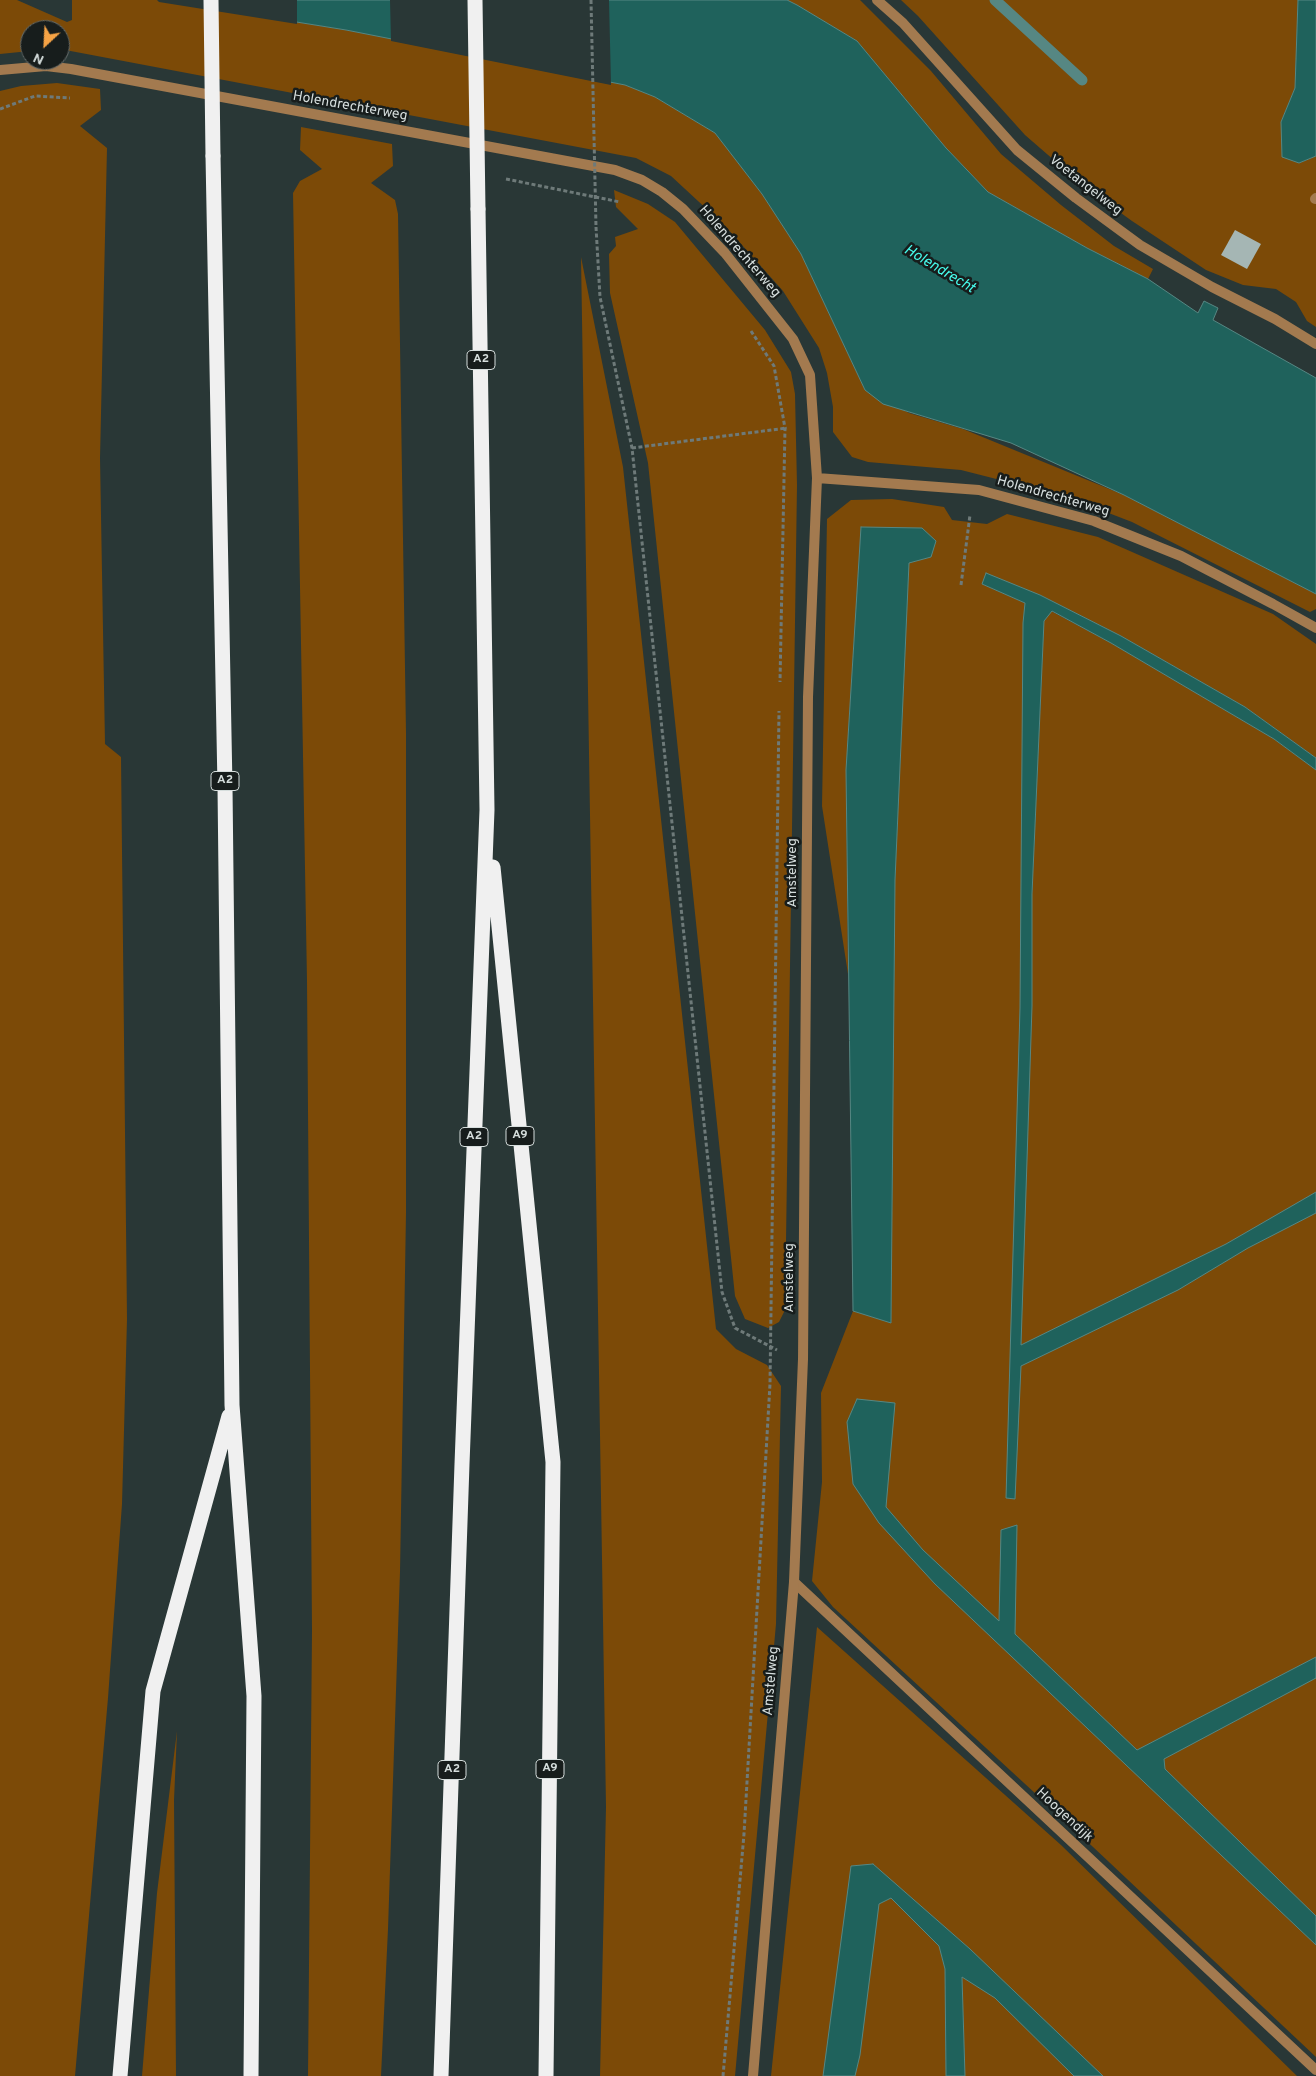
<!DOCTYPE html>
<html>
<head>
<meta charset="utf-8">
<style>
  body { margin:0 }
  #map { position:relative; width:1316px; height:2076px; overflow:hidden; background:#293736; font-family:Overpass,sans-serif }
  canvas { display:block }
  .north { position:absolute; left:20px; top:20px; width:50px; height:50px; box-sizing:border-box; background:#171d1c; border:1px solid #636a69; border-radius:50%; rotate:205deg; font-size:14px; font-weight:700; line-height:20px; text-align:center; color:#d6dedd }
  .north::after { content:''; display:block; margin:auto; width:18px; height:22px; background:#f5a345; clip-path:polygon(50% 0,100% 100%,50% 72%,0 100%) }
</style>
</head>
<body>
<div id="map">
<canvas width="1316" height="2076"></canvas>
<div class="north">N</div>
</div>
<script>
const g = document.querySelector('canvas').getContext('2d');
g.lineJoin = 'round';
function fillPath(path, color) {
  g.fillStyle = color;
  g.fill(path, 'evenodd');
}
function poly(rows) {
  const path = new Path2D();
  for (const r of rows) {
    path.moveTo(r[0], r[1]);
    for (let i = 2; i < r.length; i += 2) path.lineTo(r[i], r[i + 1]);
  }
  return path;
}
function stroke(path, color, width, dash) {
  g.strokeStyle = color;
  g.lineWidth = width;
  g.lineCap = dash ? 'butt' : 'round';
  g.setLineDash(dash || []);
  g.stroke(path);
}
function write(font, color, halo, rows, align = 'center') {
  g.font = font + ' Overpass,sans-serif';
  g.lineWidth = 5;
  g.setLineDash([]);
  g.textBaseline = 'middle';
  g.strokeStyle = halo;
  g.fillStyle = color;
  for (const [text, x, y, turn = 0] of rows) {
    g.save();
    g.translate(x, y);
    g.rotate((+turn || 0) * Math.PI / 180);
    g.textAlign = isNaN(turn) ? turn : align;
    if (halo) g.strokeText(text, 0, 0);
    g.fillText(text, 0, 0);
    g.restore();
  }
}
const green = poly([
  [0,0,17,0,67,22,72,20,72,0,160,0,346,30,625,85,655,97,715,133,762,194,801,254,865,390,909,413,963,429,1124,495,1316,594,1316,609,1310,612,1132,522,1067,497,961,470,868,462,852,457,833,432,833,407,827,373,819,348,783,291,725,226,671,176,636,158,60,49,60,30,30,30,30,51,0,54],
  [787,0,860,0,931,71,1001,154,1061,205,1114,246,1153,269,1148,279,1087,248,988,192,946,148,857,41],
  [901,0,1298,0,1295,88,1281,122,1299,163,1316,156,1316,327,1307,321,1296,302,1276,289,1243,285,1206,270,1132,221,1085,187,1025,135,918,16],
  [57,83,100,89,101,110,80,126,107,148,100,458,105,744,121,757,127,1319,122,1504,108,1698,75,2076,0,2076,0,91,21,86],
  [301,127,392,144,393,166,371,183,395,200,398,214,406,733,406,1213,400,1572,388,1929,381,2076,308,2076,312,1631,307,981,293,193,300,181,322,169,300,150],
  [614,190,648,204,675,222,765,330,791,372,795,394,797,485,785,1310,779,1322,768,1328,745,1319,735,1296,648,463,610,293,609,254,616,246,615,237,638,229,616,207],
  [581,257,623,467,716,1329,736,1349,767,1365,781,1386,776,1624,735,2076,600,2076,606,1807],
  [892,499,944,507,952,520,987,524,1007,514,1098,537,1273,614,1316,644,1316,758,1245,707,1121,636,1040,595,982,584,1025,603,1023,623,1032,1005,1032,894,1044,621,1051,611,1111,643,1274,739,1316,770,1316,2057,1075,1830,833,1607,812,1581,822,1482,821,1393,853,1311,891,1323,895,880,909,562,930,557,861,527,846,770,848,974,822,806,827,519,851,500],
  [817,1627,1061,1845,1297,2076,965,2076,962,1976,970,1949,873,1865,879,1903,891,1898,939,1945,945,1969,946,2076,771,2076],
  [177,1731,174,1800,176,2076,142,2076,157,1893]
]);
const water = poly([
  [160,0,787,0,797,5,857,41,946,148,988,192,1087,248,1148,279,1198,313,1204,301,1218,308,1213,320,1316,378,1316,594,1124,495,1011,443,883,404,865,390,801,254,762,194,715,133,655,97,625,85,346,30,160,0],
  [1298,0,1316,0,1316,156,1299,163,1282,157,1281,122,1295,88,1298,0],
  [861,527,922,528,936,541,931,557,909,563,895,880,891,1323,853,1311,846,770,861,527],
  [986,573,1040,595,1121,636,1245,707,1316,758,1316,770,1274,739,1111,643,1052,611,1044,621,1032,894,1032,1006,1021,1345,1226,1244,1316,1192,1316,1213,1248,1248,1178,1290,1021,1366,1015,1499,1006,1498,1020,1008,1023,623,1025,603,982,584,986,573],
  [857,1399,895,1403,886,1507,923,1550,999,1621,1001,1530,1017,1525,1015,1634,1137,1750,1316,1657,1316,1678,1164,1759,1165,1769,1316,1916,1316,1945,935,1584,879,1523,853,1484,847,1422,857,1399],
  [873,1864,970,1949,1103,2076,1074,2076,995,1998,962,1977,965,2076,946,2076,945,1969,939,1946,891,1898,879,1904,860,2055,855,2076,823,2076,851,1866,873,1864]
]);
const pier = poly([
  [157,0,297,0,297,24,159,2],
  [390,0,609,0,611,85,391,41]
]);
const stream = poly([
  [995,0,1082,80]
]);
const building = poly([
  [1235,230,1261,244,1247,269,1221,255]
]);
const path = poly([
  [0,109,35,96,70,98],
  [506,179,620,202],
  [596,227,600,297,632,448,722,1292,735,1328,777,1350],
  [751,331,774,366,785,428,780,682],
  [632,448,787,428],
  [961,585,970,515],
  [723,2076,744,1834,770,1384,779,711]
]);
const service = poly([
  [1315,199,1316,198],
  [794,1582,1316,2070]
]);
const minor = poly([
  [877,0,903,23,1017,150,1076,198,1140,245,1212,287,1275,319,1316,344],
  [0,70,46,66,71,69,615,170,642,180,662,192,683,209,725,253,793,339,810,375,817,478,808,697,803,1359,794,1582,753,2076],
  [817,478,979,490,1094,521,1181,556,1273,604,1316,628]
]);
const motorway = poly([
  [213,156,225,787,232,1405,254,1696,251,2076],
  [493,867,553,1462,546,2076],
  [120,2076,153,1691,229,1416],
  [441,2076,462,1464,487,810,478,209]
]);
const pathBridge = poly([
  [591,0,596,227]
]);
const motorwayBridge = poly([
  [211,0,213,156],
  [475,0,478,209]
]);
const shields = [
  [481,360,28],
  [225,781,28],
  [520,1136,28],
  [474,1137,28],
  [550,1769,28],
  [452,1770,28]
];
const shieldNames = [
  ["A2",481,360],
  ["A2",225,781],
  ["A9",520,1136],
  ["A2",474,1137],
  ["A9",550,1769],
  ["A2",452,1770]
];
const streetNames = [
  ["Holendrechterweg",350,107,10],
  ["Voetangelweg",1085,186,38],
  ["Holendrechterweg",739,252,49],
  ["Holendrechterweg",1053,497,16],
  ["Amstelweg",793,873,-90],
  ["Amstelweg",790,1278,-90],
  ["Amstelweg",772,1681,-85],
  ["Hoogendijk",1064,1816,43]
];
const waterNames = [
  ["Holendrecht",939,270,31]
];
fillPath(green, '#7c4a07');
fillPath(water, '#1f625c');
stroke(water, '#568783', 1);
fillPath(pier, '#293736');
stroke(stream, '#568783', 11);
fillPath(building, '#a5b6b4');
stroke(path, '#6e7a79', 3, [4, 2.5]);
stroke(service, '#a37a4f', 10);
stroke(minor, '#a37a4f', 10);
stroke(motorway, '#f0f0f0', 15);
stroke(pathBridge, '#6e7a79', 3, [4, 2.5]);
stroke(motorwayBridge, '#f0f0f0', 15);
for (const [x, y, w] of shields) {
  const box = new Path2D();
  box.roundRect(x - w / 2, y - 9.5, w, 19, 4);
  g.fillStyle = '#171d1c';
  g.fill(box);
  stroke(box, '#d6dedd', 1);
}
write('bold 12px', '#d6dedd', null, shieldNames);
write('14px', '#d6dedd', '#171d1c', streetNames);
write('italic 15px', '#46faeb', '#171d1c', waterNames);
</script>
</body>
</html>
